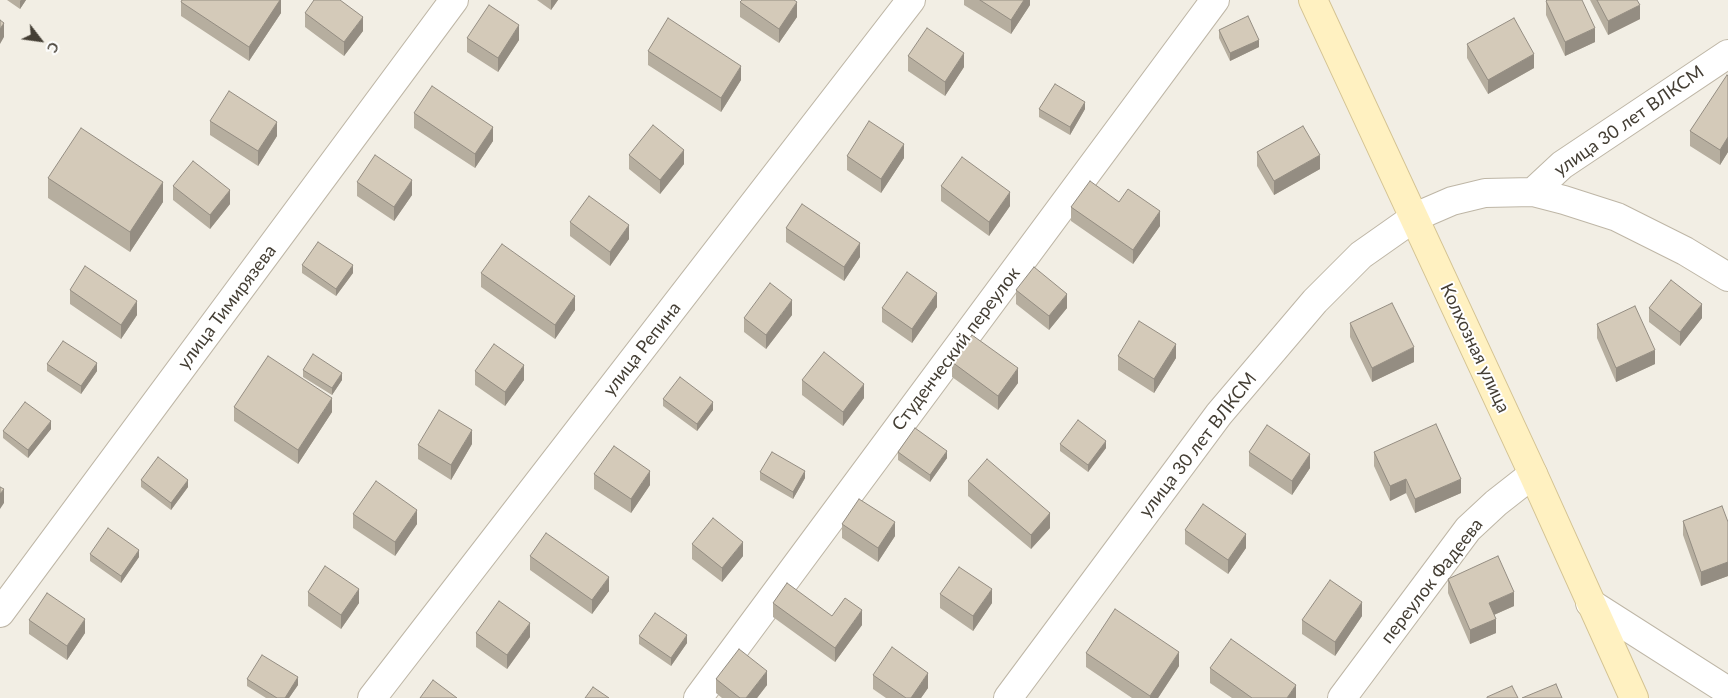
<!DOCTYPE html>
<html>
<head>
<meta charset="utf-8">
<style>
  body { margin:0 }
  #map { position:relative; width:1728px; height:698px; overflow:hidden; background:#f2eee4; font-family:Lato,sans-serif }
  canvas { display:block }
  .north { position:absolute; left:15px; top:15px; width:50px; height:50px; -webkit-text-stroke:4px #fff; paint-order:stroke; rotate:120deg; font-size:14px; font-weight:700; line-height:20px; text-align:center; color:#443e34 }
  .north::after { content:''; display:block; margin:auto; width:18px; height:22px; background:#443e34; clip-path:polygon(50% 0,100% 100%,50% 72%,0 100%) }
</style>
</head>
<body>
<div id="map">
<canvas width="1728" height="698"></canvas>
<div class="north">С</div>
</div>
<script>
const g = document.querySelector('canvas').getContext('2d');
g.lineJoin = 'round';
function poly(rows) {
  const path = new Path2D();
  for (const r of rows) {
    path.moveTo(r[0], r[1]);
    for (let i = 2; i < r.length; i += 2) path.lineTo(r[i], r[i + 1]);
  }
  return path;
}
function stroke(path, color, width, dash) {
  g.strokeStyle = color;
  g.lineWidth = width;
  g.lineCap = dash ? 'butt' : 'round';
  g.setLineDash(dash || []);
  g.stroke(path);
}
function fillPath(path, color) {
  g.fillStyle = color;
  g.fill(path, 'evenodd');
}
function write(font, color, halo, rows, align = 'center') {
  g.font = font + ' Lato,sans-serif';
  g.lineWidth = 4;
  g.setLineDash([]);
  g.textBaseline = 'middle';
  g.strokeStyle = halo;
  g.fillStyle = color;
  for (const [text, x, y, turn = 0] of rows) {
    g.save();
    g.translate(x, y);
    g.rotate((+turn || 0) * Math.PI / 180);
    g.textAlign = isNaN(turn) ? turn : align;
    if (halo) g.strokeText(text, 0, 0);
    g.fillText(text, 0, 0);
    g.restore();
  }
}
const minor = poly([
  [1533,192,1562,165,1728,54],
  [1590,603,1728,691],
  [0,613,454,0],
  [372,698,911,0],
  [698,698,1215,0],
  [1008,698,1219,414,1315,301,1361,255,1415,217,1452,201,1485,193,1533,192,1564,200,1617,217,1685,251,1728,277],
  [1342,698,1468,529,1496,503,1533,474]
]);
const secondary = poly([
  [1313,0,1533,474,1634,698]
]);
const wall = poly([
  [7,0,26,0,20,9],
  [281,0,281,13,249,61,181,16,181,2],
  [537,0,558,0,551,10],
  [964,0,1030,0,1030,5,1011,34,964,5],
  [1590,0,1637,0,1640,19,1608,35],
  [1546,1,1595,42,1565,56,1546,15],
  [740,2,797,17,779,43,740,17],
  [305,13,363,31,344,56,305,27],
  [1219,30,1259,47,1230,61,1219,38],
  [467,38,519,40,498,72,467,52],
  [1467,44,1534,68,1488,94,1467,58],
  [648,51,741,80,721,112,648,65],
  [908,56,964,67,945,96,908,71],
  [1728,76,1728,152,1720,165,1690,146,1690,131],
  [1039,109,1085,109,1070,135,1039,117],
  [414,113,493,141,475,168,414,128],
  [210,121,277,136,258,166,210,135],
  [1257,152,1320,169,1274,195,1257,166],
  [629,155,684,164,660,194,629,169],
  [847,156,904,158,881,193,847,170],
  [48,178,163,202,130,252,48,198],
  [357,182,412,195,394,221,357,196],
  [173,186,230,204,210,229,173,200],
  [941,186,1010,206,989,236,941,201],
  [1119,202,1160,226,1133,264,1071,221,1071,207],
  [570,222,629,239,610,266,570,236],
  [786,228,860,257,844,281,786,242],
  [302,265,353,273,336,296,302,273],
  [481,273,575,310,555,339,481,287],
  [70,290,137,315,121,339,70,304],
  [1016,290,1067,308,1049,330,1016,304],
  [937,307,912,343,882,322,882,308],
  [1649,308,1702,318,1680,346,1649,322],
  [792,315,766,349,744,332,744,318],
  [1350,323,1414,362,1372,382,1350,337],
  [1597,324,1655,364,1616,382,1597,338],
  [1118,356,1176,358,1154,393,1118,370],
  [952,362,1018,383,998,410,952,377],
  [47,364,97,371,81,394,47,371],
  [303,370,342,380,332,395,303,377],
  [475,371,524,380,505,406,475,385],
  [802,380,864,398,843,426,802,395],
  [663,399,713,410,697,431,663,406],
  [234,407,332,412,298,464,234,421],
  [51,429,28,458,3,438,3,431],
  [472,444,451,480,418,459,418,445],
  [1060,444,1106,448,1088,472,1060,451],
  [898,452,947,458,930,482,898,460],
  [1249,452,1310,468,1292,495,1249,466],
  [1374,452,1461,493,1415,513,1406,493,1390,501,1374,466],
  [760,472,805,478,793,499,760,480],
  [594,474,650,485,631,513,594,489],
  [141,480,188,487,171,510,141,487],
  [968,481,1050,528,1031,549,968,496],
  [353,514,417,524,395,556,353,528],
  [1683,521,1728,522,1728,576,1701,586,1683,535],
  [842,524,895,536,878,562,842,538],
  [1185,530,1246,548,1228,574,1185,544],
  [692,544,743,556,722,582,692,559],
  [90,554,139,557,121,583,90,561],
  [530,556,609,591,592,614,530,570],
  [1448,579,1514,606,1494,615,1496,633,1470,644,1448,593],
  [308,592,359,603,341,629,308,606],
  [940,594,992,603,973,631,940,608],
  [773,603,832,616,862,625,835,662,773,617],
  [1362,616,1335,656,1302,634,1302,620],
  [29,620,85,633,67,660,29,634],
  [476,633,530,637,507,669,476,647],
  [639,636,687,643,671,666,639,644],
  [1086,653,1179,666,1158,698,1132,698,1086,667],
  [1210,668,1296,698,1232,698,1210,683],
  [873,675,928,688,921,698,886,698,873,689],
  [247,679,298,685,289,698,266,698,247,686],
  [716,679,767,685,757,698,722,698,716,693]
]);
const shadedWall = poly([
  [21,0,26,0,20,9,20,1],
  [280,0,281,0,281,13,249,61,249,47],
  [551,0,558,0,551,10],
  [1024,0,1030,0,1030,5,1011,34,1011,20],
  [797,2,797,17,779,43,779,29],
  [1640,5,1640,19,1608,35,1608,21],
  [363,17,363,31,344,56,344,42],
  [4,23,4,37,0,44,0,29],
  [519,25,519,40,498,72,498,58],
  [1595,28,1595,42,1565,56,1565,42],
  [1259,40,1259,47,1230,61,1230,53],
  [964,53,964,67,945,96,945,82],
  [1534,54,1534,68,1488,94,1488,80],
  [741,66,741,80,721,112,721,98],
  [1085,102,1085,109,1070,135,1070,127],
  [277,122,277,136,258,166,258,151],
  [493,127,493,141,475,168,475,154],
  [1728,137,1728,152,1720,165,1720,150],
  [904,144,904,158,881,193,881,179],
  [684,150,684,164,660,194,660,180],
  [1320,155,1320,169,1274,195,1274,181],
  [412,180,412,195,394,221,394,207],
  [163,182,163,202,130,252,130,232],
  [230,190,230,204,210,229,210,215],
  [1010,192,1010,206,989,236,989,222],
  [1160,211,1160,226,1133,264,1133,250],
  [629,225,629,239,610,266,610,252],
  [860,243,860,257,844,281,844,267],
  [353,265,353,273,336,296,336,289],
  [937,293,937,307,912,343,912,329],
  [1067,294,1067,308,1049,330,1049,316],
  [575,296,575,310,555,339,555,325],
  [792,300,792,315,766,349,766,335],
  [137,301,137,315,121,339,121,325],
  [1702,304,1702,318,1680,346,1680,332],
  [1176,344,1176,358,1154,393,1154,379],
  [1414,347,1414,362,1372,382,1372,368],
  [1655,350,1655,364,1616,382,1616,368],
  [97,363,97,371,81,394,81,386],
  [524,365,524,380,505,406,505,392],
  [1018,368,1018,383,998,410,998,396],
  [342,373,342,380,332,395,332,388],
  [864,384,864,398,843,426,843,412],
  [332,398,332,412,298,464,298,450],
  [713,402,713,410,697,431,697,424],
  [51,421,51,429,28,458,28,450],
  [472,430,472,444,451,480,451,465],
  [1106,441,1106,448,1088,472,1088,465],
  [947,451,947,458,930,482,930,475],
  [1310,454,1310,468,1292,495,1292,481],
  [650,471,650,485,631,513,631,499],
  [805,471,805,478,793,499,793,492],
  [1406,479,1406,493,1390,501,1390,486],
  [1461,479,1461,493,1415,513,1415,499],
  [188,480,188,487,171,510,171,503],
  [4,489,4,503,0,509,0,494],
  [417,510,417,524,395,556,395,542],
  [1050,513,1050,528,1031,549,1031,535],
  [895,522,895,536,878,562,878,548],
  [1246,534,1246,548,1228,574,1228,560],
  [743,542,743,556,722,582,722,568],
  [139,550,139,557,121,583,121,576],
  [1728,562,1728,576,1701,586,1701,572],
  [609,577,609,591,592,614,592,600],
  [359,589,359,603,341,629,341,615],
  [992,589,992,603,973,631,973,616],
  [1514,592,1514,606,1489,617,1489,603],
  [1362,602,1362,616,1335,656,1335,642],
  [862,610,862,625,835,662,835,648],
  [85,619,85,633,67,660,67,646],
  [1496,619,1496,633,1470,644,1470,630],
  [530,623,530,637,507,669,507,655],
  [687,635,687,643,671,666,671,658],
  [1179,652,1179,666,1158,698,1150,698,1150,696],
  [767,671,767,685,757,698,746,698],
  [928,673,928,688,921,698,911,698],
  [298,677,298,685,289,698,285,698],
  [1296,685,1296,698,1287,698]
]);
const building = poly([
  [182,0,280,0,249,47,181,2,182,0],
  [314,0,340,0,363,17,344,42,305,13,314,0],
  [742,0,794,0,797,2,779,29,740,2,742,0],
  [980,0,1024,0,1011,20,980,0],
  [1547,0,1582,0,1595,28,1565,42,1546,1,1547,0],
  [1597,0,1637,0,1640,5,1608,21,1597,0],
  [489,5,519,25,498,58,467,38,489,5],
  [1248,16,1259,40,1230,53,1219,30,1248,16],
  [668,18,741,66,721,98,648,51,668,18],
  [1514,18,1534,54,1488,80,1467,44,1514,18],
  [0,20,4,23,0,29,0,20],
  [927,28,964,53,945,82,908,56,927,28],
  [1727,75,1728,76,1728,137,1720,150,1690,131,1727,75],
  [1055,84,1085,102,1070,127,1039,109,1055,84],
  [432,86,493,127,475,154,414,113,432,86],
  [229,91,277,122,258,151,210,121,229,91],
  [869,121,904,144,881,179,847,156,869,121],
  [653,125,684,150,660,180,629,155,653,125],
  [1303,126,1320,155,1274,181,1257,152,1303,126],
  [81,128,163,182,130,232,48,178,81,128],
  [375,155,412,180,394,207,357,182,375,155],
  [962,157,1010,192,989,222,941,186,962,157],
  [193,161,230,190,210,215,173,186,193,161],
  [1090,181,1119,202,1128,189,1160,211,1133,250,1071,207,1090,181],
  [589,196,629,225,610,252,570,222,589,196],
  [802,204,860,243,844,267,786,228,802,204],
  [318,242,353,265,336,289,302,265,318,242],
  [502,244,575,296,555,325,481,273,502,244],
  [85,266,137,301,121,325,70,290,85,266],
  [1034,267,1067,294,1049,316,1016,290,1034,267],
  [907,272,937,293,912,329,882,308,907,272],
  [1671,280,1702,304,1680,332,1649,308,1671,280],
  [770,283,792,300,766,335,744,318,770,283],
  [1392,303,1414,347,1372,368,1350,323,1392,303],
  [1635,306,1655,350,1616,368,1597,324,1635,306],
  [1139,321,1176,344,1154,379,1118,356,1139,321],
  [972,335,1018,368,998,396,952,362,972,335],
  [63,341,97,363,81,386,47,364,63,341],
  [494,344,524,365,505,392,475,371,494,344],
  [824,352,864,384,843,412,802,380,824,352],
  [313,354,342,373,332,388,303,370,313,354],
  [268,356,332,398,298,450,234,407,268,356],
  [680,377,713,402,697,424,663,399,680,377],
  [25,402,51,421,28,450,3,431,25,402],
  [439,410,472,430,451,465,418,445,439,410],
  [1078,420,1106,441,1088,465,1060,444,1078,420],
  [1436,424,1461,479,1415,499,1406,479,1390,486,1374,452,1436,424],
  [1267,425,1310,454,1292,481,1249,452,1267,425],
  [915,428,947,451,930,475,898,452,915,428],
  [614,446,650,471,631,499,594,474,614,446],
  [772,452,805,471,793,492,760,472,772,452],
  [158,457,188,480,171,503,141,480,158,457],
  [987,459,1050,513,1031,535,968,481,987,459],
  [376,481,417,510,395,542,353,514,376,481],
  [0,487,4,489,0,494,0,487],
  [859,499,895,522,878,548,842,524,859,499],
  [1203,504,1246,534,1228,560,1185,530,1203,504],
  [1722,506,1728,522,1728,562,1701,572,1683,521,1722,506],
  [713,518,743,542,722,568,692,544,713,518],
  [108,528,139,550,121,576,90,554,108,528],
  [546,533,609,577,592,600,530,556,546,533],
  [1498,556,1514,592,1489,603,1496,619,1470,630,1448,579,1498,556],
  [325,566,359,589,341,615,308,592,325,566],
  [959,567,992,589,973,616,940,594,959,567],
  [1330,580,1362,602,1335,642,1302,620,1330,580],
  [787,583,832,616,845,598,862,610,835,648,773,603,787,583],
  [47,593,85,619,67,646,29,620,47,593],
  [499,601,530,623,507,655,476,633,499,601],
  [1115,609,1179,652,1150,696,1086,653,1115,609],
  [655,613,687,635,671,658,639,636,655,613],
  [1231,639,1296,685,1287,698,1252,698,1210,668,1231,639],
  [892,647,928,673,911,698,906,698,873,675,892,647],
  [739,649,767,671,746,698,740,698,716,679,739,649],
  [262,655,298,677,285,698,277,698,247,679,262,655],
  [433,680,457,698,420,698,433,680],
  [1556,684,1562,698,1522,698,1556,684],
  [1512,686,1518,698,1487,698,1487,697,1512,686],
  [593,687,609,698,585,698,593,687]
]);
const streetNames = [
  ["улица 30 лет ВЛКСМ",1629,121,-35],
  ["улица Тимирязева",227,307,-53],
  ["Колхозная улица",1475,348,65],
  ["улица Репина",642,349,-52],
  ["Студенческий переулок",956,349,-53],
  ["улица 30 лет ВЛКСМ",1198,445,-52],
  ["переулок Фадеева",1432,581,-52]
];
stroke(minor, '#beb6a6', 30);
stroke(secondary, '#d4c392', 30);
stroke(minor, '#fff', 28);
stroke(secondary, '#fff1c1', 28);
fillPath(wall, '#b6ae9f');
fillPath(shadedWall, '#948d82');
fillPath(building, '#d4cab9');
stroke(building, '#948d82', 1);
write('18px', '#443e34', '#fff', streetNames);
</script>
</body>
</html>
